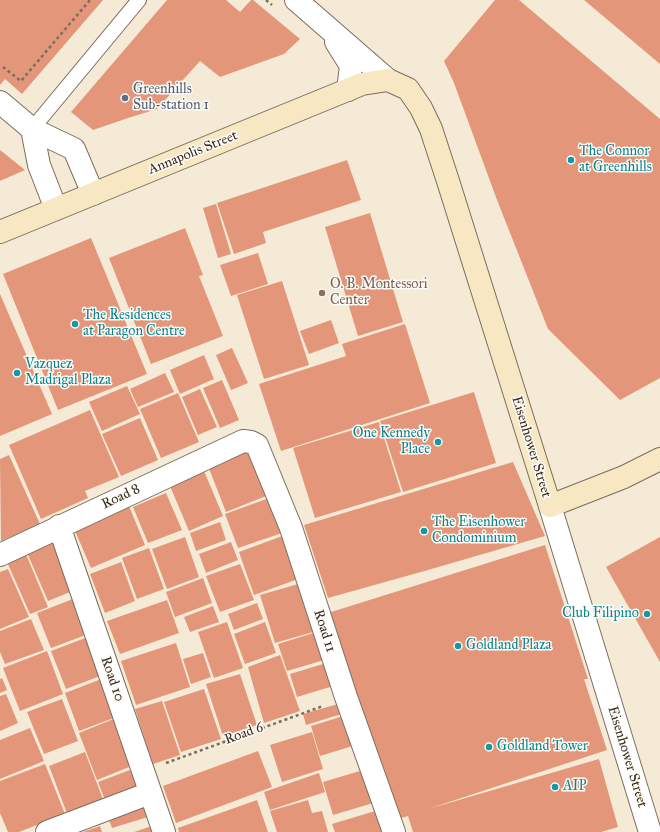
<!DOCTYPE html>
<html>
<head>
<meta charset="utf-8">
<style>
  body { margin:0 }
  canvas { display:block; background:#f4ead5 }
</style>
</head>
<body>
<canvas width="660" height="832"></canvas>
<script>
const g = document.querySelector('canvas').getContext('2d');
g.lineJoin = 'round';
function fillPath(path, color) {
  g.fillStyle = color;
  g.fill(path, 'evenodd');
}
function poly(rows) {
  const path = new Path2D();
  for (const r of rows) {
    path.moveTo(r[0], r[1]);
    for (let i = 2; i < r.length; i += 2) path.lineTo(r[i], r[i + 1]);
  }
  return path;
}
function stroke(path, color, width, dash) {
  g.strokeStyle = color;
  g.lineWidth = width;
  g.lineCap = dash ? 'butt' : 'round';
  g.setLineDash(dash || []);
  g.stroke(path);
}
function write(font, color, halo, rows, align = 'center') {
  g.font = font + ' "IM FELL Great Primer",serif';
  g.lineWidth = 3;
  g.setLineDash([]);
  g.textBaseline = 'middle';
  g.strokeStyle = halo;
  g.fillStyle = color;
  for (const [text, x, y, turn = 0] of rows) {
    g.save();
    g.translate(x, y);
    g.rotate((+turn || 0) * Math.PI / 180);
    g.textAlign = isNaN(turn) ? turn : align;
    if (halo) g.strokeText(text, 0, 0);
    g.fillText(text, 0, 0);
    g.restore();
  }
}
const building = poly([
  [0,0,103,0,22,94,5,79,0,85],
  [167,0,226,0,240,12,251,0,253,0,300,39,284,54,220,77,200,61,157,109,128,118,93,130,71,112],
  [495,0,519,0,660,119,660,378,620,400,548,329,497,200,454,83,444,61],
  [584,0,660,0,660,64],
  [0,150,25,170,0,181],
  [347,160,361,200,263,232,266,243,234,254,217,203],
  [216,204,231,254,218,258,203,208],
  [370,213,403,322,358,336,325,227],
  [185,228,203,275,199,276,223,336,151,364,109,258],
  [91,238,147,374,58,410,3,274],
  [258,253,268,284,231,296,220,265],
  [282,281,309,365,264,379,237,295],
  [0,294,52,414,0,436],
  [331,320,339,343,309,354,300,331],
  [405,324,430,403,281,451,259,384,346,356,342,344],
  [232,348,248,383,231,390,216,355],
  [204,355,214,379,180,394,170,370],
  [165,373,174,392,138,407,130,389],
  [222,380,239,420,220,428,203,388],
  [127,386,140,414,102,431,89,402],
  [200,389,217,427,198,435,182,397],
  [474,392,496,463,403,492,380,421],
  [178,393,199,442,161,458,140,409],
  [90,410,119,477,85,491,88,498,41,519,9,445],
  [140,418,158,460,121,476,102,434],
  [379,422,401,492,315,518,293,448],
  [253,448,271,494,226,512,208,466],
  [9,455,40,524,1,541,0,459],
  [513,462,545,536,428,570,328,598,304,525],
  [204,471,223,516,189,531,170,486],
  [166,493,182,530,148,543,133,507],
  [272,497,285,532,238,548,225,514],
  [127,501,145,545,91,568,72,524],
  [220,522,226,540,196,551,190,533],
  [285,535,301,578,254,595,239,552],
  [52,537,75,590,48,601,25,548],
  [185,537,199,577,167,589,152,549],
  [660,537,660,662,606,567],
  [231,542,238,560,206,573,199,554],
  [545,545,588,679,584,679,607,750,428,809,599,759,618,827,601,832,413,832,408,816,398,819,328,613],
  [149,548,164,589,137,599,122,558],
  [26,554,48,607,30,614,7,562],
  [121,562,135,601,105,613,90,574],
  [240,564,254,600,220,612,206,576],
  [8,569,29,617,0,629,0,572],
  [203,578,212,603,175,617,166,592],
  [305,582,320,630,275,643,260,595],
  [78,597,91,633,51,648,37,613],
  [167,600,179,633,120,654,107,621],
  [257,603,263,619,234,630,228,614],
  [213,606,219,622,190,632,184,617],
  [31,619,44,650,5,664,0,652,0,631],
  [227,622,243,668,214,678,198,632],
  [265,622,276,653,245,664,234,634],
  [323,630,331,658,287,671,278,644],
  [93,635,108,673,66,689,51,651],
  [176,643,190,687,136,705,121,661],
  [47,651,63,694,20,711,3,668],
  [203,653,211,677,191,684,183,659],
  [280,655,300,711,264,723,248,667],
  [333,661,340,684,297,697,290,674],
  [240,674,257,725,223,736,206,684],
  [2,678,7,690,0,693,0,679],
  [104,678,119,716,79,731,65,693],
  [204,689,221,739,181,752,164,702],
  [6,694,18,723,0,731,0,696],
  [62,699,78,741,44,754,27,712],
  [162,701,180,755,153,764,135,709],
  [345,702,348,712,306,725,303,714],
  [350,714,359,744,320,756,311,726],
  [116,718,134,765,97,780,79,733],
  [30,728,44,761,0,779,0,740],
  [312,732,323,769,282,782,270,745],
  [258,751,272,787,176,823,163,786],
  [85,752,104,802,68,816,49,766],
  [45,764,65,814,19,832,8,832,0,813,0,781],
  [370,768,380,801,333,815,323,782],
  [130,770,137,787,105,800,98,782],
  [319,773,325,792,270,810,264,792],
  [143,800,148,817,112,828,106,812],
  [257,800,268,832,179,832,178,828],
  [308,800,312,813,322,811,328,832,277,832,270,811],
  [385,808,392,832,335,832,332,824],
  [100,826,102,832,83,832],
  [152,826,154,832,134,832]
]);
const path = poly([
  [266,0,272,5],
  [3,67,21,81,90,0],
  [166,763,323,706]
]);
const lane = poly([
  [32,129,139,0]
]);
const street = poly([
  [296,0,388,80],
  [336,42,351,66,348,90],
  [0,102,32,129,74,149,93,194],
  [32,129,39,165,56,209],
  [550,506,650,832],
  [59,526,164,832],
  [0,555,243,441,251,442,257,445,291,528,346,697,394,832],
  [47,832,150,793]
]);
const secondary = poly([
  [0,232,362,84,388,80,408,89,421,108,431,129,448,181,550,506,624,477,660,459]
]);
const markers = [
  [125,98,4,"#5c6f8a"],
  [571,160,4,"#0f9aa8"],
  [322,293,4,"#8d6e63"],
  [75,324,4,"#0f9aa8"],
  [17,373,4,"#0f9aa8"],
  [438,442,4,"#0f9aa8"],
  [424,531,4,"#0f9aa8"],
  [647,614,4,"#0f9aa8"],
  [458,646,4,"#0f9aa8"],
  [489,747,4,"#0f9aa8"],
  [555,787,4,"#0f9aa8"]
];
const serviceNames = [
  ["Greenhills",133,90],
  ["Sub-station 1",133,106]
];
const cultureNames = [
  ["The Connor",579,152],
  ["at Greenhills",579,168],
  ["The Residences",83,316],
  ["at Paragon Centre",83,332],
  ["Vazquez",25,365],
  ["Madrigal Plaza",25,381],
  ["One Kennedy",430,434,"right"],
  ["Place",430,450,"right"],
  ["The Eisenhower",432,523],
  ["Condominium",432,539],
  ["Club Filipino",639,614,"right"],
  ["Goldland Plaza",466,646],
  ["Goldland Tower",497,747],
  ["AIP",563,787]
];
const streetNames = [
  ["Annapolis Street",193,153,-22],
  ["Eisenhower Street",531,447,73],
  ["Road 8",121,497,-25],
  ["Road 11",324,631,72],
  ["Road 10",112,679,71],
  ["Road 6",244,734,-20],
  ["Eisenhower Street",627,757,73]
];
const educationNames = [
  ["O. B. Montessori",330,285],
  ["Center",330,301]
];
fillPath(building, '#e4967a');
stroke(lane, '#7c6d5e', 16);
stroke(street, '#7c6d5e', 24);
stroke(secondary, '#7c6d5e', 24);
stroke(path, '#7c6d5e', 2.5, [3, 3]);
stroke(lane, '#fff', 14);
stroke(street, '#fff', 22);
stroke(secondary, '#f7e8c3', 22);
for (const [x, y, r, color] of markers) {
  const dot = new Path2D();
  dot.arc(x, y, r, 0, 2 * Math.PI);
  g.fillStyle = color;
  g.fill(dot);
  stroke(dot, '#fdfcf7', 1.5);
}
write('14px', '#4e5e75', '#fdfcf7', serviceNames, 'left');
write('14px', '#0d838f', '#fdfcf7', cultureNames, 'left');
write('14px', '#3b2a1e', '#fdfcf7', streetNames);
write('14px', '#785e54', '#fdfcf7', educationNames, 'left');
</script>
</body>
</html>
